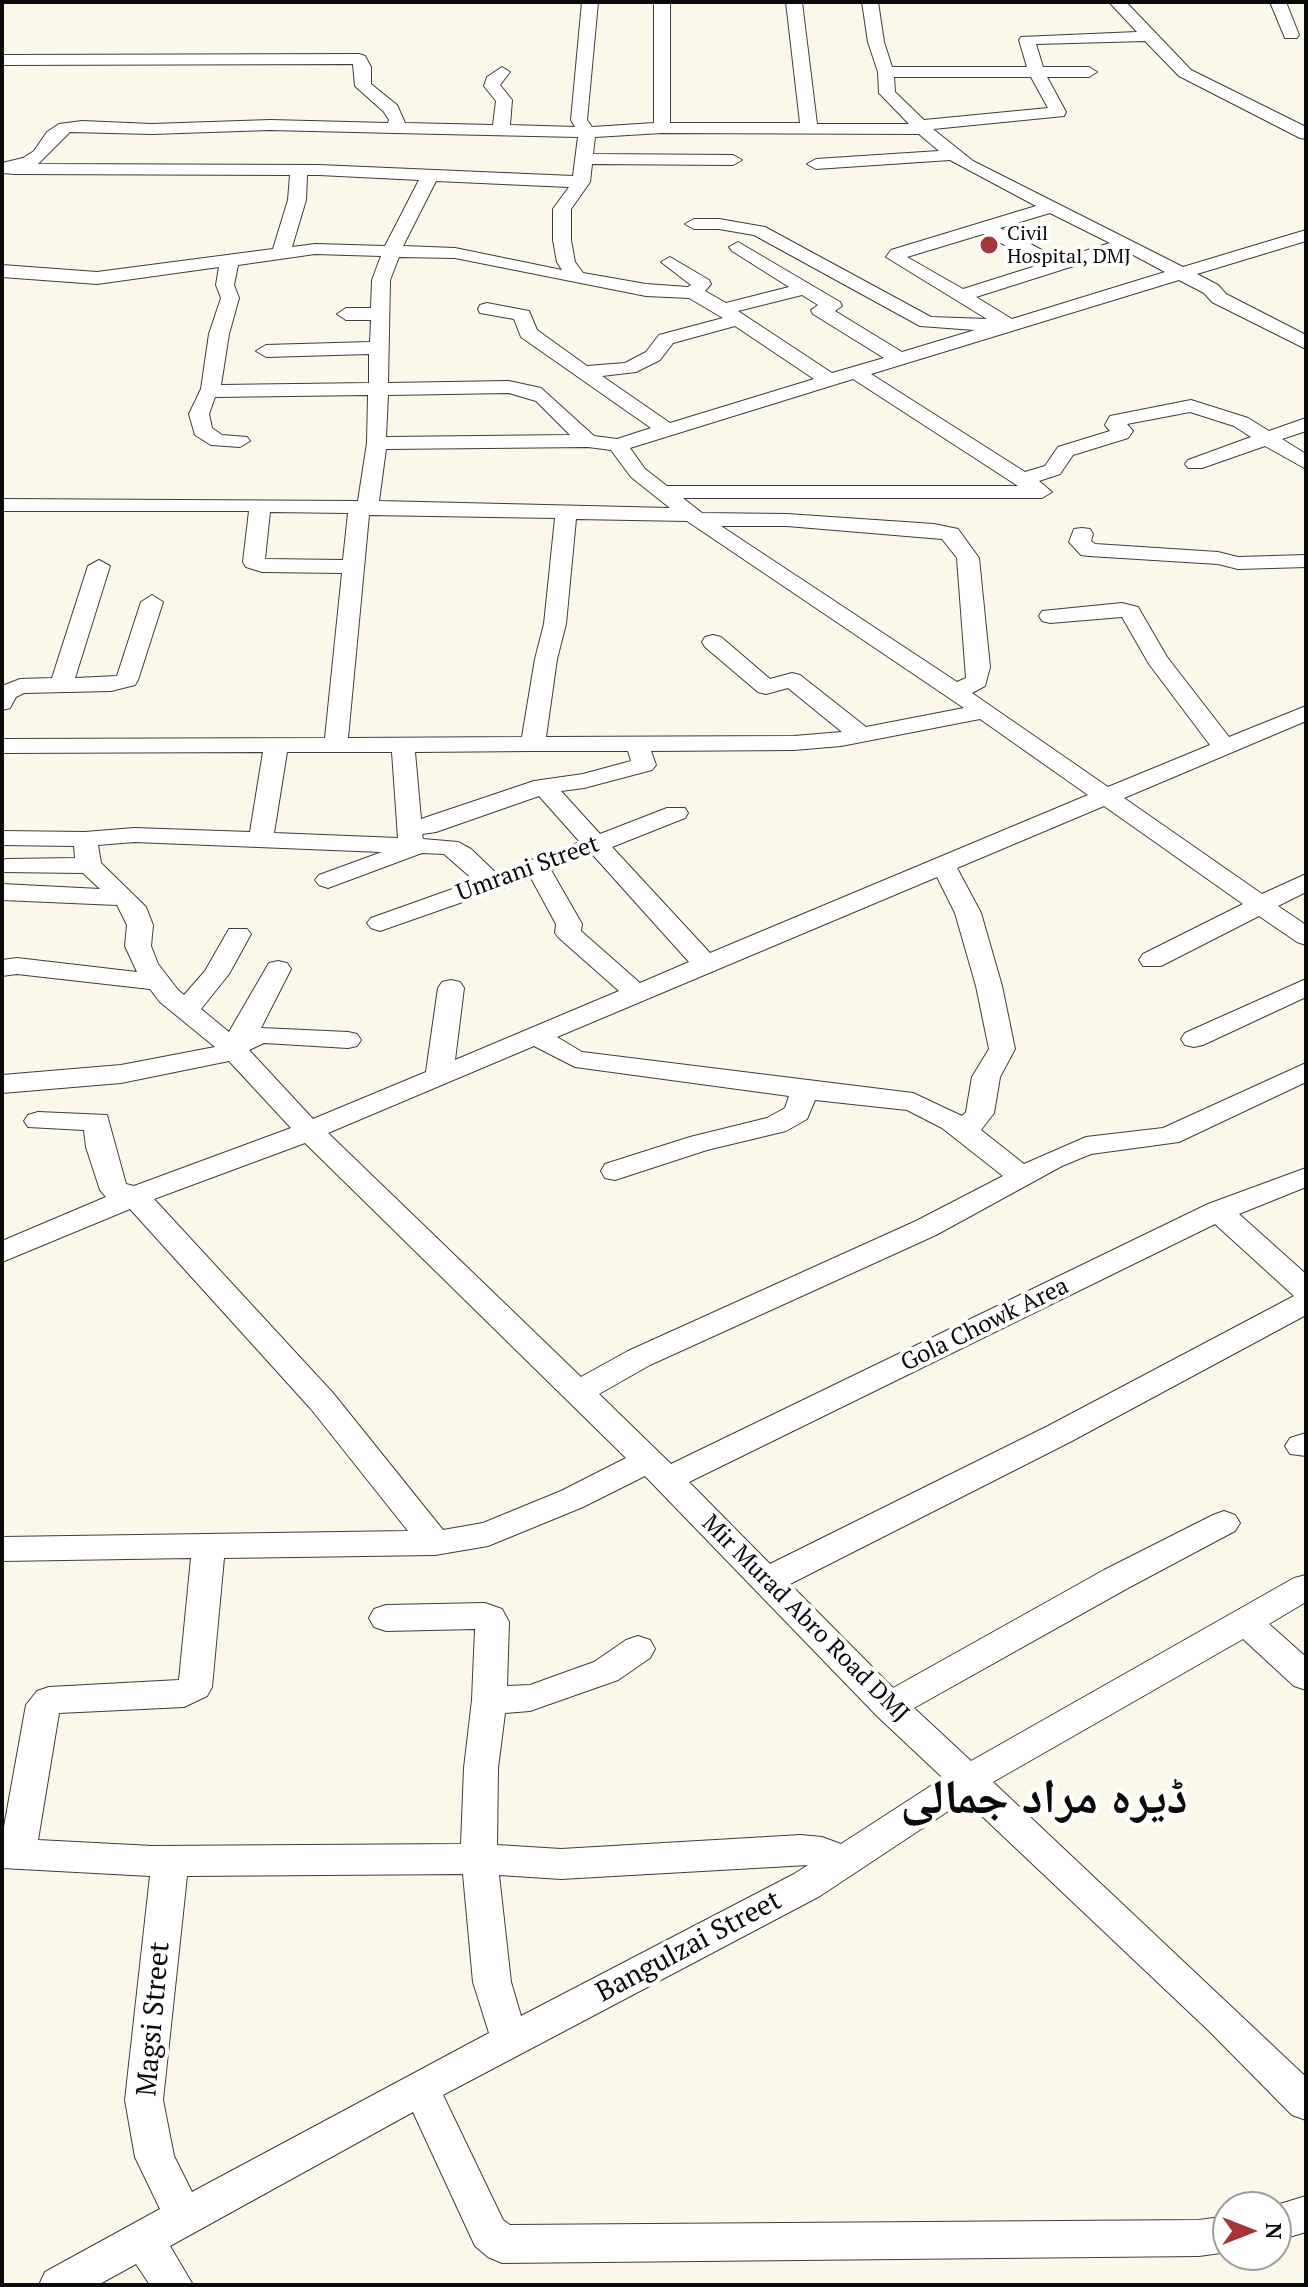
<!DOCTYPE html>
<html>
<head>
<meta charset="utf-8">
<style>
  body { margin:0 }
  #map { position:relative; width:1308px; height:2287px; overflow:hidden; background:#fcf8e9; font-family:"PT Serif",serif }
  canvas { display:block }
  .frame { position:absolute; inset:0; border:4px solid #0a0a0a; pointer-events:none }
  .north { position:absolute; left:1212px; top:2191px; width:80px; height:80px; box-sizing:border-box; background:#fff; border:2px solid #9d9d9d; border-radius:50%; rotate:90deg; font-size:22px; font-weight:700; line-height:32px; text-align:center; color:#0a0a0a }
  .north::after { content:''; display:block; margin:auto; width:28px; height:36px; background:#a6353a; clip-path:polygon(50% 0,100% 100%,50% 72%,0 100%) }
</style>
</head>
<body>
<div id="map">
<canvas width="1308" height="2287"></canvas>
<div class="frame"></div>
<div class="north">N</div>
</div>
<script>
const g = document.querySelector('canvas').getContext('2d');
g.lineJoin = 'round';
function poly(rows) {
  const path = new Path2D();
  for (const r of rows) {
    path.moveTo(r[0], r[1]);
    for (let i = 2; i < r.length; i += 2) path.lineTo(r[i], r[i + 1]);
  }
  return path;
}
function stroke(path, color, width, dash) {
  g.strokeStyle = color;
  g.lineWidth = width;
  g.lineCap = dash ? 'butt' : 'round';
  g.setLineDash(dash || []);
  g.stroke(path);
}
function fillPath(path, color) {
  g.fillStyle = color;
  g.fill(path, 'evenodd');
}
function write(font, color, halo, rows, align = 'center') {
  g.font = font + ' "PT Serif","Noto Naskh Arabic",serif';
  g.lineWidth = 8;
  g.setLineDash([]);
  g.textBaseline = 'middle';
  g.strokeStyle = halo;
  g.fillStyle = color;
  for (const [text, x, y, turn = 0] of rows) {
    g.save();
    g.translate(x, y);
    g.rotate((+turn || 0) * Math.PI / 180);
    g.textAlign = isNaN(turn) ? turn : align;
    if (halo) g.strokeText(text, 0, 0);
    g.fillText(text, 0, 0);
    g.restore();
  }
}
const minor = poly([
  [582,2,598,2,587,120,592,127,654,123,654,2,670,2,670,123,800,123,786,2,802,2,817,124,909,124,879,93,878,72,868,42,862,2,878,2,884,42,892,67,1027,67,1019,40,1021,37,1137,32,1109,2,1126,2,1191,70,1306,127,1306,139,1300,138,1179,76,1145,41,1036,44,1043,67,1089,67,1097,72,1089,77,1047,77,1066,112,1064,116,933,129,973,161,1183,267,1306,230,1306,241,1197,274,1218,285,1226,294,1306,335,1306,349,1212,302,1204,293,1179,280,871,374,1025,472,1045,466,1058,447,1110,431,1105,425,1110,416,1191,400,1248,418,1269,431,1306,418,1306,431,1282,439,1306,454,1306,469,1265,446,1202,468,1188,468,1185,464,1188,460,1251,437,1234,426,1190,412,1127,424,1133,431,1128,438,1073,455,1060,474,1039,481,1052,492,1042,498,683,498,702,513,787,514,934,524,958,529,979,558,990,667,985,686,972,693,1108,787,1210,745,1149,664,1122,617,1050,623,1042,621,1039,616,1042,611,1122,603,1138,607,1167,657,1229,737,1306,706,1306,721,1124,798,1262,894,1306,874,1306,892,1278,906,1306,925,1306,945,1297,942,1259,916,1161,966,1143,966,1139,960,1143,954,1243,904,1104,806,957,868,981,913,1002,986,1015,1049,1000,1077,994,1113,981,1130,1024,1164,1086,1137,1163,1128,1306,1063,1306,1082,1179,1142,1091,1154,1062,1166,936,1235,650,1365,599,1394,671,1464,1208,1204,1306,1168,1306,1187,1239,1214,1306,1274,1306,1315,1070,1442,790,1584,893,1688,1104,1570,1213,1515,1224,1511,1235,1515,1240,1523,1235,1531,1128,1588,914,1708,971,1761,1294,1578,1306,1575,1306,1602,1269,1624,1306,1657,1306,1690,1294,1686,1243,1639,993,1782,1306,2077,1306,2120,1292,2115,1209,2031,965,1800,820,1896,443,2095,503,2220,510,2225,1199,2220,1228,2216,1228,2252,1199,2256,502,2263,488,2257,475,2246,413,2112,170,2246,193,2285,150,2285,136,2264,98,2285,39,2285,45,2272,160,2209,135,2157,125,2100,150,1876,2,1868,2,1838,26,1705,37,1691,49,1687,179,1680,191,1558,2,1561,2,1537,408,1531,311,1409,130,1209,2,1262,2,1241,106,1197,100,1190,86,1147,84,1130,28,1127,24,1121,28,1115,38,1112,107,1115,126,1184,134,1186,291,1128,229,1061,121,1083,2,1093,2,1075,121,1065,215,1047,160,1002,150,989,17,974,2,976,2,960,17,958,137,972,125,946,127,925,117,905,2,900,2,884,100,889,83,873,2,872,2,860,7,859,75,858,74,846,2,845,2,831,85,832,134,828,250,832,263,752,2,753,2,739,325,738,342,573,262,572,246,567,243,562,249,511,2,511,2,499,358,501,367,443,368,395,215,397,209,414,212,428,222,435,247,437,250,441,240,447,211,445,195,435,189,414,201,389,209,334,221,298,216,285,219,267,97,284,2,277,2,265,97,272,273,249,288,200,290,175,15,174,2,173,2,163,23,158,34,151,47,132,59,124,82,121,152,124,270,120,388,123,389,120,384,112,355,86,353,64,2,65,2,55,359,54,365,56,371,67,371,84,397,105,405,123,493,125,496,101,484,86,487,77,502,67,510,72,500,85,512,100,510,125,575,127,571,120,582,2],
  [894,77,1031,77,1048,108,924,120,895,92,894,77],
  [270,130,395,133,578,137,573,176,319,165,38,164,70,132,152,134,270,130],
  [662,133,919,134,939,151,816,159,807,164,816,169,950,160,1036,206,891,250,886,257,987,319,931,317,765,227,719,219,694,219,685,224,694,229,719,229,754,235,920,326,975,330,902,352,835,311,842,306,840,302,738,242,729,247,732,251,789,287,726,303,705,291,711,284,709,280,670,257,661,262,691,285,688,287,646,284,583,273,575,262,571,240,571,209,590,182,592,164,733,165,742,160,733,155,593,154,595,137,662,133],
  [307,175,319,175,419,180,385,246,315,244,292,247,306,200,307,175],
  [436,181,569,187,553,209,553,240,557,262,562,270,455,248,403,246,436,181],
  [1050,213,1110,243,1059,259,1000,228,1050,213],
  [983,234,1042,264,963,289,907,257,983,234],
  [1124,250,1165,272,1012,319,976,297,1124,250],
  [315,254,381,256,372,280,371,308,346,308,337,314,346,320,371,320,370,342,266,345,256,351,266,357,369,354,369,383,221,385,229,334,239,298,234,285,238,265,315,254],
  [399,257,455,258,646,296,689,298,723,318,659,335,646,352,625,363,587,366,537,330,529,311,487,303,480,305,478,309,480,313,514,319,521,337,651,428,617,439,594,436,541,388,509,381,388,383,390,280,399,257],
  [802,295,818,305,811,310,813,314,884,358,832,373,738,311,802,295],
  [735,326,814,379,670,423,602,376,636,372,660,360,673,343,735,326],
  [853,379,1018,486,667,486,645,469,630,448,853,379],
  [509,393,536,401,570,435,386,437,388,395,509,393],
  [588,447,611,450,631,477,670,508,379,501,386,449,588,447],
  [270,512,348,513,343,560,265,559,270,512],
  [369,515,555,518,544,624,535,659,522,737,348,738,369,515],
  [576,519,687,521,964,708,866,727,800,675,792,673,770,679,721,637,713,635,705,637,702,642,705,647,758,692,766,694,788,688,842,732,794,736,546,737,557,659,566,624,576,519],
  [721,526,787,526,942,539,957,558,966,678,957,682,721,526],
  [980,719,1088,795,710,953,612,847,685,818,688,813,685,808,667,808,600,834,561,791,584,788,652,770,656,765,651,751,794,750,841,746,980,719],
  [533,751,628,751,631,761,583,774,534,781,421,819,415,752,533,751],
  [287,752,392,752,398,838,274,833,287,752],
  [539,796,580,842,496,873,471,849,458,842,423,839,422,834,436,832,539,796],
  [134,842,382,852,319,875,315,880,319,885,328,888,422,853,444,854,475,881,371,918,367,923,371,928,380,931,531,878,556,924,555,933,559,938,619,991,455,1060,464,988,460,982,451,980,442,982,438,988,426,1072,313,1119,249,1050,264,1043,348,1048,357,1046,361,1040,357,1034,348,1032,261,1028,291,969,287,963,278,961,269,963,229,1032,201,1009,229,974,251,934,247,929,229,929,205,971,184,995,178,990,158,964,151,946,153,925,146,907,101,863,98,845,134,842],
  [592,854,689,962,640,983,581,931,582,924,551,870,592,854],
  [937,877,955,913,976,986,989,1049,972,1077,966,1112,962,1116,913,1093,582,1052,557,1037,937,877],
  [534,1046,575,1067,789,1096,785,1108,767,1118,690,1137,605,1164,601,1171,605,1178,615,1180,707,1150,786,1131,807,1119,815,1100,907,1110,942,1128,1003,1176,916,1221,628,1351,581,1377,328,1133,534,1046],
  [305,1143,626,1458,561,1491,483,1523,443,1530,333,1393,154,1199,305,1143],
  [1215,1224,1294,1296,1048,1426,770,1564,689,1482,1215,1224],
  [645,1476,877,1716,943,1778,841,1844,822,1837,801,1835,561,1849,497,1845,498,1768,505,1713,530,1711,618,1680,650,1658,655,1649,650,1640,638,1636,626,1640,594,1662,555,1676,530,1685,507,1686,509,1622,502,1609,485,1603,386,1605,374,1609,369,1618,374,1627,386,1631,475,1629,472,1700,464,1768,461,1844,152,1846,38,1840,59,1713,184,1707,207,1696,212,1687,224,1558,435,1555,488,1546,583,1507,645,1476],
  [808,1865,794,1874,521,2016,511,1982,499,1875,561,1879,808,1865],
  [463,1874,473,1982,489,2033,192,2192,174,2156,163,2100,187,1876,463,1874],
  [1270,2,1286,2,1299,35,1297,38,1285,38,1270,2],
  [1082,528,1090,529,1093,534,1091,541,1095,544,1218,552,1238,557,1306,555,1306,567,1238,569,1218,564,1089,556,1081,555,1069,542,1074,529,1082,528],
  [99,560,110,566,75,678,117,676,141,602,152,595,163,602,138,680,135,685,111,691,24,693,16,697,10,708,2,710,2,686,20,679,52,678,88,566,99,560],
  [1306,979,1306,997,1203,1045,1194,1047,1185,1045,1181,1039,1185,1033,1306,979],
  [1306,1433,1306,1456,1290,1454,1285,1446,1290,1438,1306,1433],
  [1306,2196,1306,2232,1276,2241,1276,2207,1270,2207,1306,2196]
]);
const markers = [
  [989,245,10,"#a6353a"]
];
const farPoinames = [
  ["Civil",1007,234],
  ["Hospital, DMJ",1007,257]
];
const streetNames = [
  ["Umrani Street",528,869,-20],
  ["Gola Chowk Area",985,1325,-26],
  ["Mir Murad Abro Road DMJ",805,1619,45]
];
const nearStreetnames = [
  ["Bangulzai Street",689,1947,-28],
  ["Magsi Street",154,2019,-85]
];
const nearTownnames = [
  ["ڈیرہ مراد جمالی",1044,1799]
];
stroke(minor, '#3d3d3d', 2);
fillPath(minor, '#fff');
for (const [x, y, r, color] of markers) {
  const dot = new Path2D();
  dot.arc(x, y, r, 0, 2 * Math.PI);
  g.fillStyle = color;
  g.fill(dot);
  stroke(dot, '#fff', 3);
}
write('20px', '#0a0a0a', '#fff', farPoinames, 'left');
write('24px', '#0a0a0a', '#fff', streetNames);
write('28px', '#0a0a0a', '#fff', nearStreetnames);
write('bold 48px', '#0a0a0a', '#fff', nearTownnames);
</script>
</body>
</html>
